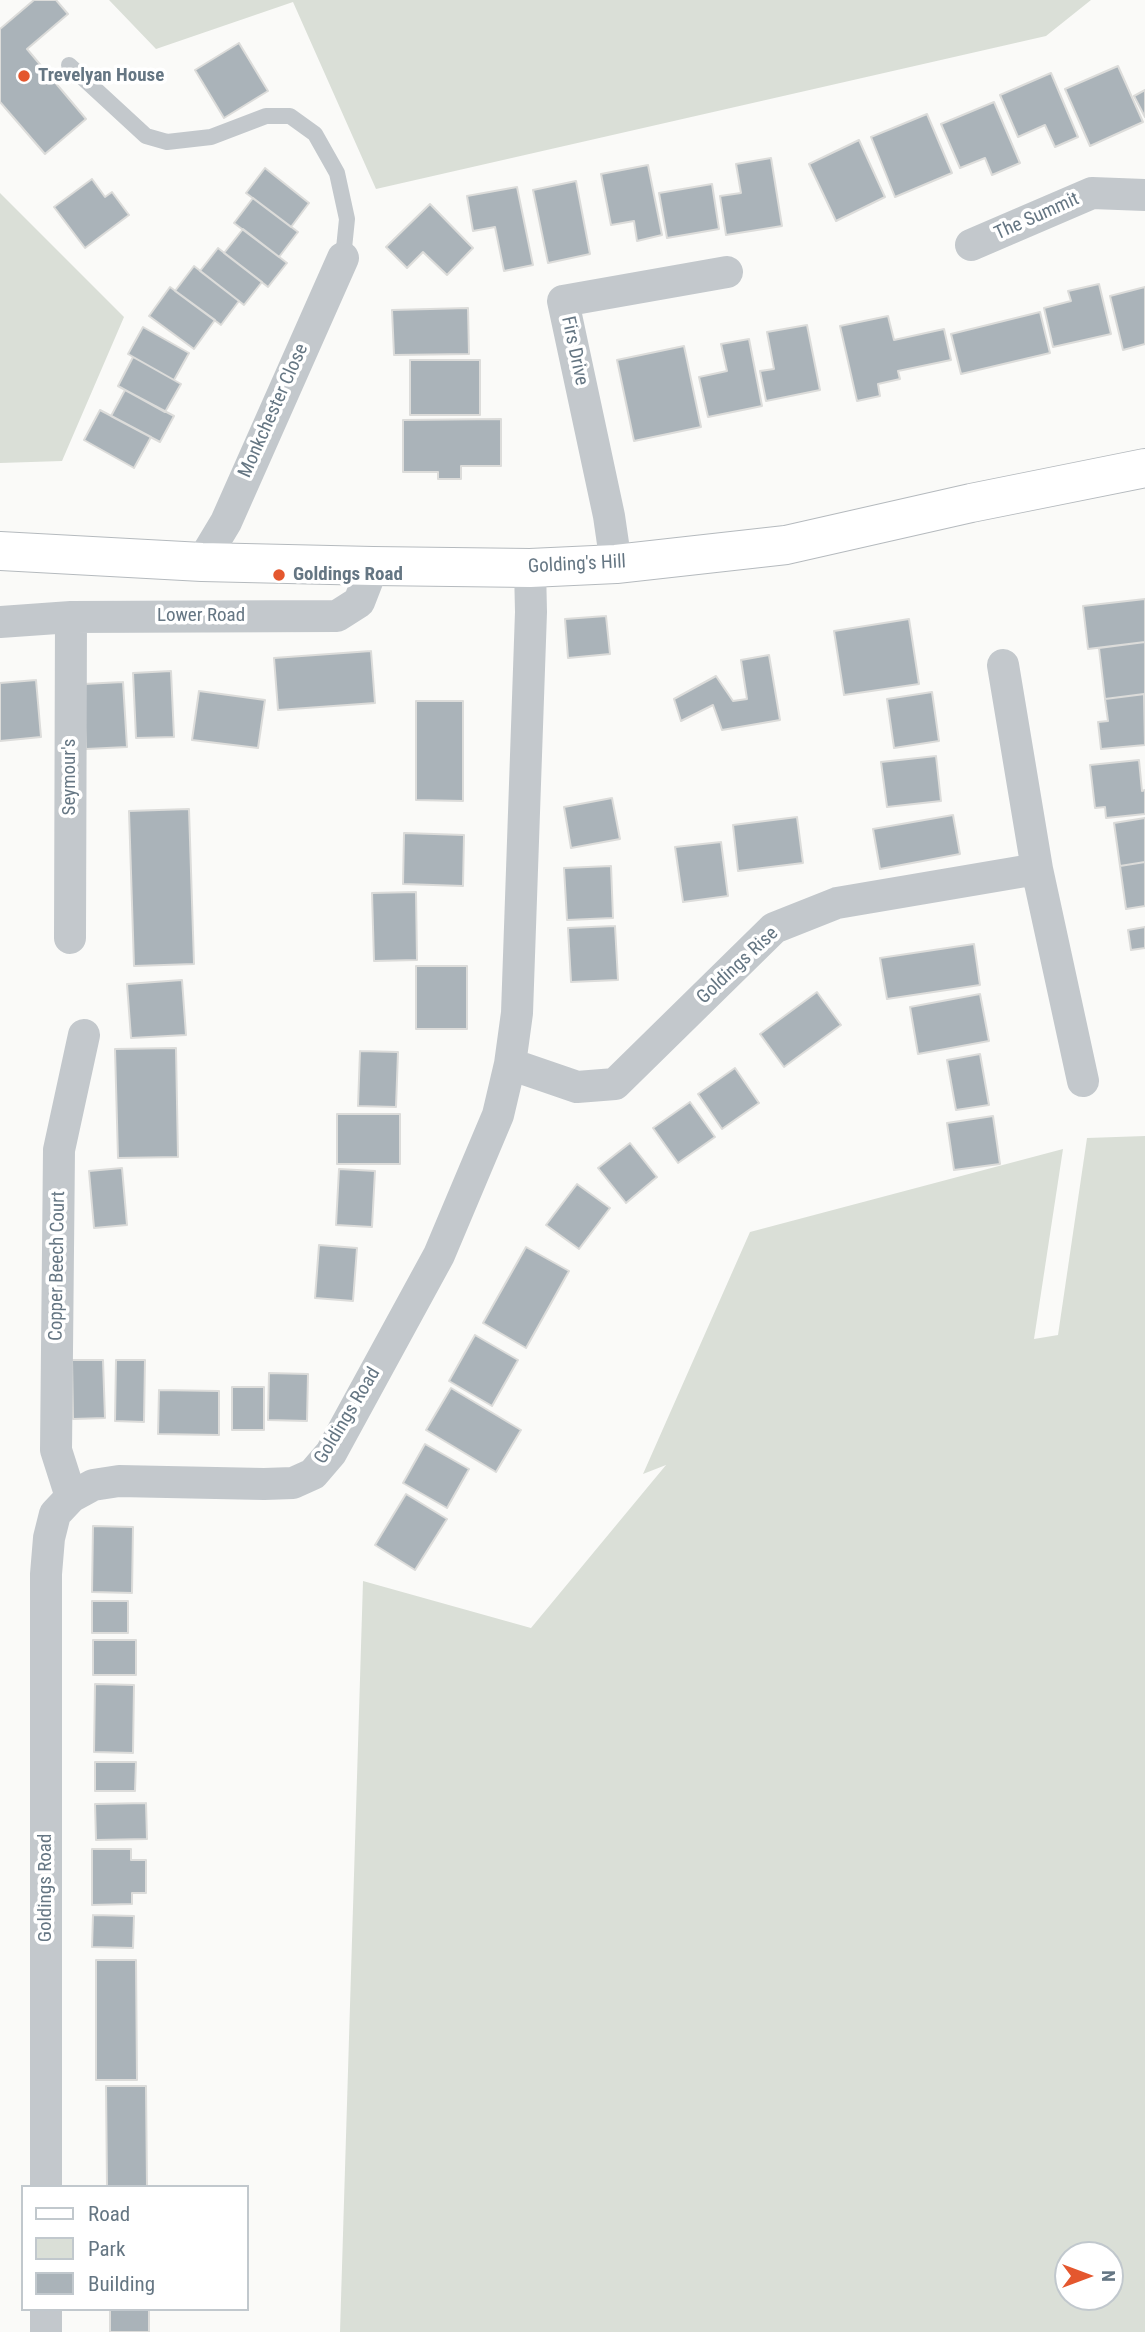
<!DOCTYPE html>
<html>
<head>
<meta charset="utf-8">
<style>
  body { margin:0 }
  #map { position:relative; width:1145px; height:2332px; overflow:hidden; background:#fafaf8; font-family:"Roboto Condensed",sans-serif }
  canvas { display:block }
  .legend { position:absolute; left:21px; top:2185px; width:228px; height:126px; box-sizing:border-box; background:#fff; border:2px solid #c1c8cd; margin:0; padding:9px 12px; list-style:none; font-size:21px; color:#657683 }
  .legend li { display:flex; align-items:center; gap:14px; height:35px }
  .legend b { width:35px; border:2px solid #c1c8cd }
  .north { position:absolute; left:1054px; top:2241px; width:70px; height:70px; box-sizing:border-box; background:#fff; border:2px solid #c1c8cd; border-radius:50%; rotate:90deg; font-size:19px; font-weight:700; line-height:28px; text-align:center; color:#657683 }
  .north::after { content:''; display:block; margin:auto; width:24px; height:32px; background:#e4572e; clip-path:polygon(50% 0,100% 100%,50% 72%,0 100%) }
</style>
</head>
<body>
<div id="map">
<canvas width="1145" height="2332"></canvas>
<ul class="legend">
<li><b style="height:9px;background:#fff"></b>Road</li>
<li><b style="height:19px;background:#dadfd7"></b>Park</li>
<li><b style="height:19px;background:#aab3b9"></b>Building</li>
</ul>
<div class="north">N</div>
</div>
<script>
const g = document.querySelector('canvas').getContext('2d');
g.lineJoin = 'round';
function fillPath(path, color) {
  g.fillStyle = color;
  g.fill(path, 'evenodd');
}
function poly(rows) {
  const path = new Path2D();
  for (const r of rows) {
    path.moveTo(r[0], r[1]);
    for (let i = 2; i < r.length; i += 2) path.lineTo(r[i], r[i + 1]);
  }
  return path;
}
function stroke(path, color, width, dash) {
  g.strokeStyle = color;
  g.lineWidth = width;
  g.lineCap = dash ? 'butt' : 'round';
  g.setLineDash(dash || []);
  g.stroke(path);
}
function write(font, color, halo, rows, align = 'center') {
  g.font = font + ' "Roboto Condensed",sans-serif';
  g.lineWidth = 7;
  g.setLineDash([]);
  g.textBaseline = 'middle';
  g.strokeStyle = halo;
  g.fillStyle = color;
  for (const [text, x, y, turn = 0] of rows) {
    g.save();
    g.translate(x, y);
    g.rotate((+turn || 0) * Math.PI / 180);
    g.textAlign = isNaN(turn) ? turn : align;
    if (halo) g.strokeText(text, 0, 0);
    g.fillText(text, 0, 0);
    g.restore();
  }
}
const green = poly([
  [109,0,1091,0,1046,36,376,189,293,2,156,49],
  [0,193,124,317,62,461,0,463],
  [1145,1136,1145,2332,340,2332,363,1581,531,1628,666,1465,643,1474,750,1232,1063,1149,1034,1339,1058,1335,1087,1138],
  [1068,2255,1110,2255,1110,2297,1068,2297]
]);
const building = poly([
  [34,0,56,0,68,14,27,49,86,119,45,154,0,102,0,29,34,0],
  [239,43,268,91,224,118,195,70,239,43],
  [1118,66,1143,122,1090,146,1065,89,1118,66],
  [1051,73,1078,137,1055,147,1045,125,1018,137,1000,95,1051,73],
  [1145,90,1145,117,1134,96,1145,90],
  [994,102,1020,163,992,175,985,158,960,168,941,124,994,102],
  [927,114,952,173,895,197,871,137,927,114],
  [859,140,885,197,836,221,809,164,859,140],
  [771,158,782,226,726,235,720,196,741,193,736,164,771,158],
  [648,165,662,235,637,241,634,221,611,225,601,174,648,165],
  [265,168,309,203,291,227,246,193,265,168],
  [92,179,105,197,112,192,129,215,85,248,54,207,92,179],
  [576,181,590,254,548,263,533,190,576,181],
  [712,184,719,229,667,238,659,193,712,184],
  [517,187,533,265,504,271,495,227,473,231,467,196,517,187],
  [253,198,298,232,279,257,234,223,253,198],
  [430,204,473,248,447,275,423,252,407,268,386,247,430,204],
  [243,229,287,263,268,287,224,253,243,229],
  [218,248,262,282,244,305,200,271,218,248],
  [194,266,239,301,221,325,175,291,194,266],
  [1099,284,1111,334,1053,347,1044,308,1071,301,1068,291,1099,284],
  [170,287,215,320,194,349,149,316,170,287],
  [1145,287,1145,344,1123,350,1110,296,1145,287],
  [468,308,469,354,394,355,392,310,468,308],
  [1040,312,1050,353,961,374,951,334,1040,312],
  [888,316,894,340,944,329,951,360,898,371,900,379,878,384,880,396,857,401,840,326,888,316],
  [807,325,820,390,766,401,760,371,774,369,767,332,807,325],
  [143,327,189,353,174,380,128,354,143,327],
  [749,339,762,406,708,417,699,377,727,371,721,344,749,339],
  [684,346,701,427,634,441,617,360,684,346],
  [133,357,181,384,165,412,118,386,133,357],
  [410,360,480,360,480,415,410,415,410,360],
  [125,390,174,416,160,442,111,416,125,390],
  [100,410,151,437,134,468,84,440,100,410],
  [501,419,501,466,461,466,461,479,438,479,438,472,403,472,403,420,501,419],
  [1145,599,1145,642,1088,649,1083,606,1145,599],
  [606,616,610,654,568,658,565,619,606,616],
  [909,619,919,684,844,695,834,631,909,619],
  [1145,642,1145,694,1105,699,1099,648,1145,642],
  [371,651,375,703,278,710,274,658,371,651],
  [769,655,780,720,722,730,713,705,681,721,674,699,716,676,733,701,747,699,741,660,769,655],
  [171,671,174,737,136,738,133,673,171,671],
  [36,680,41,737,0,741,0,683,36,680],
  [123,682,127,747,86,749,83,684,123,682],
  [199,691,265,700,258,748,192,740,199,691],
  [932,692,939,741,894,748,887,699,932,692],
  [1144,694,1145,745,1101,749,1098,722,1108,721,1105,699,1144,694],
  [416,701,463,701,463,801,416,800,416,701],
  [936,756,941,801,887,807,881,762,936,756],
  [1139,760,1142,791,1145,790,1145,814,1106,818,1105,807,1095,808,1090,765,1139,760],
  [612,798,620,839,571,848,564,807,612,798],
  [189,809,194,964,134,966,129,811,189,809],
  [953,815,960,854,880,869,873,829,953,815],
  [797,817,803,863,738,871,733,825,797,817],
  [1145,818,1145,862,1120,866,1114,823,1145,818],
  [404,833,464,835,463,886,403,884,404,833],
  [721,842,728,896,683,902,675,847,721,842],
  [1145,862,1145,906,1126,909,1120,866,1145,862],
  [611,866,613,918,567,920,564,868,611,866],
  [416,892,417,960,374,961,372,893,416,892],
  [615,926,618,980,571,982,568,928,615,926],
  [1145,927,1145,948,1131,950,1128,930,1145,927],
  [974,944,980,985,887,999,880,958,974,944],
  [416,966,467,966,467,1029,416,1029,416,966],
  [182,980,186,1035,131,1038,127,984,182,980],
  [817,992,841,1025,784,1067,760,1034,817,992],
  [980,994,989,1041,918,1054,910,1007,980,994],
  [176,1048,178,1157,118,1158,115,1049,176,1048],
  [360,1051,398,1052,396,1107,358,1106,360,1051],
  [980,1054,989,1105,956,1110,947,1060,980,1054],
  [735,1068,759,1103,722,1129,698,1094,735,1068],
  [690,1102,715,1137,678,1163,653,1128,690,1102],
  [337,1114,400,1114,400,1164,337,1164,337,1114],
  [993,1116,1000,1164,954,1170,947,1123,993,1116],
  [630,1143,657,1177,626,1203,598,1168,630,1143],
  [122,1168,127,1225,94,1228,89,1171,122,1168],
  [339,1169,375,1171,372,1227,336,1225,339,1169],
  [577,1184,610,1208,579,1249,546,1225,577,1184],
  [319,1245,357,1248,353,1301,315,1298,319,1245],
  [526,1247,569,1271,526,1348,483,1323,526,1247],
  [475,1335,518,1360,492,1406,449,1381,475,1335],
  [72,1360,103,1360,105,1418,73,1419,72,1360],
  [116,1360,145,1360,144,1422,115,1421,116,1360],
  [269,1373,308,1374,307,1421,268,1420,269,1373],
  [232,1387,264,1387,264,1430,232,1430,232,1387],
  [451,1388,521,1430,496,1472,426,1430,451,1388],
  [159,1390,219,1391,219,1435,158,1434,159,1390],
  [425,1444,469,1469,447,1508,403,1483,425,1444],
  [406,1494,447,1519,415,1570,375,1545,406,1494],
  [93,1526,133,1527,132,1593,92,1592,93,1526],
  [92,1601,128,1601,128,1633,92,1633,92,1601],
  [93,1640,136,1640,136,1675,93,1675,93,1640],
  [95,1684,134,1685,133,1753,94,1752,95,1684],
  [95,1762,136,1762,135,1791,95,1791,95,1762],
  [146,1803,147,1839,96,1840,95,1804,146,1803],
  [92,1849,131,1849,131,1860,146,1860,146,1893,132,1893,132,1904,92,1905,92,1849],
  [93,1915,134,1916,133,1948,92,1947,93,1915],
  [96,1960,136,1960,137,2080,96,2080,96,1960],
  [106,2086,146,2086,147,2187,107,2187,106,2086],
  [110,2309,149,2309,149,2332,110,2332,110,2309]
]);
const lane = poly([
  [69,65,146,136,167,142,211,137,266,116,290,116,315,134,337,173,347,219,343,258]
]);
const street = poly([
  [971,245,1092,193,1145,195],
  [202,562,226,522,343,258],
  [616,564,609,516,563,301,727,272],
  [0,622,71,617,337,616,359,602,373,566],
  [1003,665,1037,869,1083,1081],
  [70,938,71,617],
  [510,1064,577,1087,615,1084,774,928,837,903,1037,869],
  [71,1497,56,1450,59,1150,84,1035],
  [46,2187,46,1574,49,1538,55,1514,71,1497,93,1485,119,1481,264,1484,293,1483,313,1474,331,1453,439,1255,498,1115,510,1064,517,1013,531,612,530,568],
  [46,2309,46,2332]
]);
const primary = poly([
  [0,551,202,562,373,566,530,568,616,564,786,545,971,503,1145,468]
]);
const markers = [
  [24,76,7,"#e4572e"],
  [279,575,7,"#e4572e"]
];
const poiNames = [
  ["Trevelyan House",38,76],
  ["Goldings Road",293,575]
];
const streetNames = [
  ["The Summit",1037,217,-24],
  ["Firs Drive",574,351,78],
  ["Monkchester Close",274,411,-66],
  ["Golding's Hill",577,565,-3],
  ["Lower Road",201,616],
  ["Seymour's",70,777,-90],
  ["Goldings Rise",738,966,-43],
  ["Copper Beech Court",58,1266,-89],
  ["Goldings Road",348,1416,-59],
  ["Goldings Road",46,1888,-90]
];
fillPath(green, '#dadfd7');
fillPath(building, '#aab3b9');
stroke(building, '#dcdcda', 2);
stroke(primary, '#b5babe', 40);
stroke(lane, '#c3c8cc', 16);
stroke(street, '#c3c8cc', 32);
stroke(primary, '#fff', 38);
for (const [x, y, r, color] of markers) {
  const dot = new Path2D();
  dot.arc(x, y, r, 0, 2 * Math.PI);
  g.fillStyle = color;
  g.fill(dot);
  stroke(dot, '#fff', 2.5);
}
write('bold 19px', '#657683', '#fff', poiNames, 'left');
write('19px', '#657683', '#fff', streetNames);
</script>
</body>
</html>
